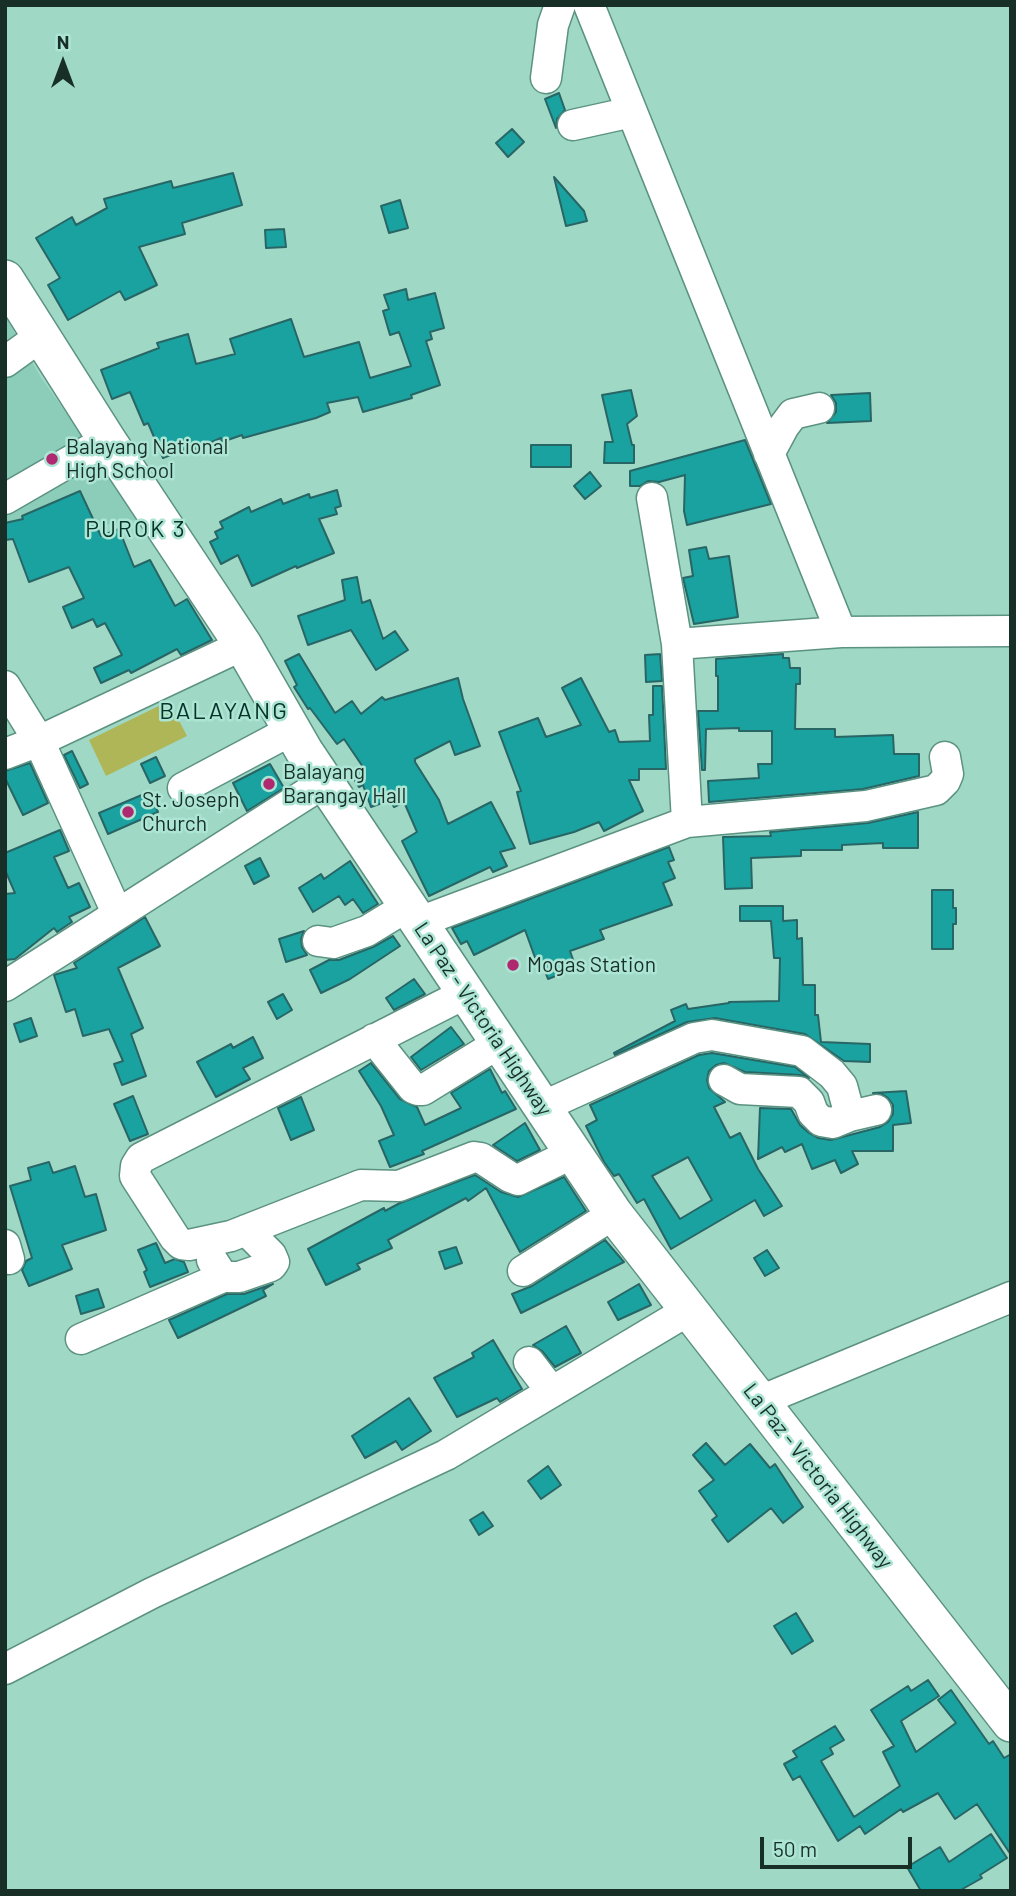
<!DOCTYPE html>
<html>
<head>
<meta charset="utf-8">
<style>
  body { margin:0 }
  #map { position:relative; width:1016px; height:1896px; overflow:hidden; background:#a0d8c6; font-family:Barlow,sans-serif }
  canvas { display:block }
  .frame { position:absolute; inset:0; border:7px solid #182f28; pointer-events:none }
  .north { position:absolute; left:28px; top:28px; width:70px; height:70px; -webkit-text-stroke:5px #ace5d3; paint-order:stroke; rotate:0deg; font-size:19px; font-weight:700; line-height:28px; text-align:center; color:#182f28 }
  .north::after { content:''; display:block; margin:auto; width:24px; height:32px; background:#182f28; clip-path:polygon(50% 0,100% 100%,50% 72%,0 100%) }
  .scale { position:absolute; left:760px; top:1837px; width:152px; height:32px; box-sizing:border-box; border:4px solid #182f28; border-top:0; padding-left:9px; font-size:21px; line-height:24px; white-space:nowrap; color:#182f28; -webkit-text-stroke:5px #ace5d3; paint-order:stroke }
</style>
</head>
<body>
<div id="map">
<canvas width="1016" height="1896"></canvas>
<div class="frame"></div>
<div class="north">N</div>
<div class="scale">50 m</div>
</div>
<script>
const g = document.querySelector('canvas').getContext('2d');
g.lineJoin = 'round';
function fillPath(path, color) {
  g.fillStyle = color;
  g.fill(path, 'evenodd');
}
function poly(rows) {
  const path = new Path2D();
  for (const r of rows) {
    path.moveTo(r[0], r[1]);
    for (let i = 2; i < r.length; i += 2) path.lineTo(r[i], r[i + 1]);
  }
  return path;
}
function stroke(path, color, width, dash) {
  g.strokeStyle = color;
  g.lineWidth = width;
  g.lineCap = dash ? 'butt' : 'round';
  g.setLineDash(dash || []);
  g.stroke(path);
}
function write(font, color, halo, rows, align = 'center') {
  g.font = font + ' Barlow,sans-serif';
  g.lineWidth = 5;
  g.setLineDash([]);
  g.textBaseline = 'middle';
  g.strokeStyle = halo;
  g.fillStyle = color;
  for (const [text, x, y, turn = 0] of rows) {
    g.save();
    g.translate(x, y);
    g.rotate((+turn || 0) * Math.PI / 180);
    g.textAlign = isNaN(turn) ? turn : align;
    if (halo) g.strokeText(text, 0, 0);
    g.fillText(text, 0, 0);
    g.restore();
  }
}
const built = poly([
  [5,316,40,376,141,519,5,541]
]);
const green = poly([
  [169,701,187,736,106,776,89,740]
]);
const building = poly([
  [559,93,565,110,557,119,556,128,545,99,559,93],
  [512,129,524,142,508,157,496,143,512,129],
  [233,173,242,205,182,223,185,234,139,247,157,285,125,300,120,291,68,320,48,285,60,278,36,238,72,217,76,225,107,208,104,199,171,181,173,188,233,173],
  [554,177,584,211,587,221,566,226,554,177],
  [400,200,408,228,389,233,381,206,400,200],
  [284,229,286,247,266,248,265,230,284,229],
  [406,289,408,300,435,293,444,328,430,332,432,339,426,341,440,385,411,395,412,398,363,412,358,397,327,403,330,412,316,418,243,438,242,435,222,442,221,438,191,451,190,447,163,458,148,423,144,425,130,392,112,399,101,370,159,348,157,343,188,334,196,364,235,354,230,339,291,319,304,357,359,342,370,378,411,366,399,332,390,335,383,311,389,309,384,295,406,289],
  [631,390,637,416,627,424,632,445,634,445,634,463,604,463,605,442,613,442,602,395,631,390],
  [870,393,871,421,827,423,836,412,836,403,831,395,870,393],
  [745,440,771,504,687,525,684,511,685,475,659,482,648,481,640,486,630,486,630,471,745,440],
  [531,445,571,445,571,467,531,467,531,445],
  [590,472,601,486,585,499,574,486,590,472],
  [337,490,341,506,335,508,337,514,319,519,334,553,314,561,297,568,296,566,252,586,238,555,221,564,210,542,218,538,215,532,223,528,220,522,249,507,251,512,281,499,283,504,309,494,310,498,337,490],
  [80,491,101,536,119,529,134,567,150,560,175,606,187,599,212,640,181,655,177,649,131,673,129,670,101,683,94,668,122,655,105,623,97,627,93,619,72,628,63,607,84,598,69,567,29,582,13,539,5,540,5,523,23,519,22,516,80,491],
  [706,547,709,559,729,556,738,617,694,624,683,578,693,576,689,550,706,547],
  [357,577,362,603,370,600,383,639,395,631,408,650,376,670,351,630,308,645,298,616,345,600,342,580,357,577],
  [299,654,335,713,352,701,361,714,382,697,385,700,458,678,463,699,480,746,455,755,450,741,415,759,415,762,439,800,448,824,491,802,515,848,500,852,507,866,493,872,490,867,429,896,402,841,417,832,404,802,394,807,390,800,371,807,363,785,359,787,351,774,363,767,344,739,337,744,310,708,308,709,294,687,297,685,285,661,299,654],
  [660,654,662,681,646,682,645,655,660,654],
  [783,654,783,658,789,658,790,668,800,668,800,684,796,684,795,729,835,729,835,737,893,735,894,754,919,754,919,776,863,789,709,802,708,781,759,778,758,764,772,764,772,731,739,731,739,728,706,729,705,770,702,770,698,711,718,711,718,676,716,676,716,659,783,654],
  [581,678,609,732,615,730,619,742,650,741,649,715,653,715,653,686,662,686,666,769,639,769,639,780,629,780,643,811,604,831,599,822,574,832,530,844,517,792,521,791,499,732,538,718,546,737,581,725,562,688,581,678],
  [72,751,88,784,80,788,64,755,72,751],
  [156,757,165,776,150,783,141,764,156,757],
  [30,763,48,803,23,815,5,778,5,771,30,763],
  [270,764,284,788,247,811,233,783,270,764],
  [149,792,158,812,108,834,99,813,149,792],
  [918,812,918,848,883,848,883,843,842,845,842,850,801,850,801,856,751,858,752,888,725,889,723,837,771,836,770,832,868,823,918,812],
  [60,830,69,851,54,857,68,888,79,883,90,907,69,917,72,922,57,932,54,928,15,959,5,960,5,894,15,893,5,870,5,853,60,830],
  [669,847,674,860,668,862,675,878,663,883,672,905,600,930,604,939,570,951,576,968,548,979,541,961,537,963,525,930,474,955,467,941,461,944,452,928,669,847],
  [260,858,269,876,254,884,245,866,260,858],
  [350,861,378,904,363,913,353,899,345,905,339,896,313,912,299,888,321,874,324,879,350,861],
  [932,890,953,890,953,908,956,908,956,924,953,924,953,949,932,949,932,890],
  [740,906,783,906,783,921,797,920,797,939,802,938,803,985,815,985,815,1015,818,1015,821,1042,870,1044,870,1062,844,1061,805,1034,715,1018,687,1022,615,1055,614,1053,675,1021,671,1010,686,1004,688,1009,729,1003,729,1002,779,1001,780,958,774,958,771,921,740,921,740,906],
  [145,917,160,946,118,968,143,1028,131,1034,146,1076,122,1085,114,1064,123,1061,109,1029,83,1036,75,1009,66,1012,54,975,77,968,74,963,145,917],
  [304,931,301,939,302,947,307,955,286,962,279,939,304,931],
  [393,936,400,946,350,979,321,993,310,970,329,960,339,960,373,947,393,936],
  [414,979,425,994,394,1010,386,998,414,979],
  [283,994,292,1010,277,1019,268,1002,283,994],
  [31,1018,37,1036,20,1042,14,1024,31,1018],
  [451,1027,464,1044,421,1070,411,1057,451,1027],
  [253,1037,263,1058,243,1068,250,1079,216,1097,197,1062,231,1044,233,1048,253,1037],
  [712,1053,795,1067,809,1078,800,1075,745,1072,724,1063,716,1065,709,1071,707,1080,709,1088,725,1102,714,1107,730,1138,740,1133,758,1169,782,1206,764,1216,755,1200,671,1249,644,1199,637,1203,619,1174,614,1176,604,1162,586,1126,597,1120,590,1105,699,1055,712,1053],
  [688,1157,712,1200,680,1219,652,1176,688,1157],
  [371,1063,400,1099,417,1107,425,1125,461,1108,451,1093,490,1069,502,1093,505,1091,516,1109,422,1151,424,1154,390,1167,379,1141,394,1135,381,1106,359,1071,371,1063],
  [906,1091,911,1123,893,1125,893,1151,852,1151,858,1164,841,1173,835,1160,812,1169,802,1144,785,1152,782,1147,758,1159,760,1108,791,1109,800,1125,809,1133,818,1138,831,1140,880,1127,888,1122,893,1114,893,1105,888,1098,882,1094,873,1093,906,1091],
  [133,1096,148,1134,130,1141,114,1104,133,1096],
  [301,1097,314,1130,291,1140,278,1108,301,1097],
  [525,1123,540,1150,517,1161,493,1145,525,1123],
  [49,1162,53,1173,75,1166,85,1197,96,1194,106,1230,62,1245,72,1269,29,1286,22,1270,26,1261,32,1258,10,1186,31,1180,28,1168,49,1162],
  [475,1175,501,1192,518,1197,564,1177,586,1211,520,1252,486,1188,468,1201,466,1198,388,1240,392,1248,357,1264,360,1269,326,1285,308,1249,384,1208,385,1211,400,1203,475,1175],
  [605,1240,624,1262,521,1313,512,1294,532,1286,605,1240],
  [156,1243,165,1263,175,1259,184,1262,188,1272,150,1287,144,1272,147,1270,138,1250,156,1243],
  [456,1247,462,1263,445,1269,439,1252,456,1247],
  [767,1250,779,1268,765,1276,754,1258,767,1250],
  [273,1284,263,1290,266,1296,178,1338,169,1320,227,1294,244,1294,273,1284],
  [639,1284,651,1305,618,1320,608,1302,639,1284],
  [98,1289,104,1307,81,1314,76,1296,98,1289],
  [566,1326,581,1353,555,1367,542,1351,533,1345,566,1326],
  [493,1340,522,1389,500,1402,497,1398,457,1417,434,1378,474,1357,472,1353,493,1340],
  [409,1398,431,1431,402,1450,396,1441,365,1458,352,1436,409,1398],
  [706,1443,725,1465,750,1444,770,1468,775,1464,803,1507,783,1523,771,1508,728,1542,712,1520,717,1516,699,1491,714,1480,693,1455,706,1443],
  [548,1466,561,1485,541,1499,528,1481,548,1466],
  [483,1512,493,1526,479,1535,470,1520,483,1512],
  [796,1613,813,1641,792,1654,774,1626,796,1613],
  [928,1680,939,1696,901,1721,916,1752,956,1723,938,1700,951,1690,989,1744,993,1741,1004,1758,1011,1754,1011,1855,977,1804,955,1819,938,1793,903,1812,901,1809,865,1834,860,1826,838,1841,800,1776,793,1780,784,1764,797,1757,793,1751,835,1726,844,1740,830,1748,833,1754,821,1761,854,1817,900,1786,883,1752,894,1746,871,1710,908,1686,911,1691,928,1680],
  [991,1834,1007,1858,980,1875,982,1878,959,1891,921,1891,907,1867,940,1847,949,1862,991,1834]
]);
const minor = poly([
  [589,5,841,632,677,644,687,822],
  [546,78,553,25,560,5],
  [573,125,632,112],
  [5,362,41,336],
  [769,454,784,426,793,414,819,408],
  [652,498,677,644],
  [5,499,107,440],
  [841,632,1011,631],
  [5,686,39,741,117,913],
  [5,754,39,741,243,645],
  [183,788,292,730],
  [419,922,687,822,866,806,936,790,945,781,948,774,945,757],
  [318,941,333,943,367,931,408,906],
  [5,986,325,782],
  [466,993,141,1158,136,1166,135,1176,175,1238,181,1244,189,1245,231,1236,361,1185,399,1186,474,1157,481,1158,510,1177,518,1180,573,1153],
  [374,1039,413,1088,418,1090,423,1090,499,1043],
  [724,1080,740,1089,799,1092,809,1102,813,1113,821,1121,833,1123,850,1116,876,1110],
  [542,1107,694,1038,712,1035,802,1051,832,1074,842,1086,850,1116],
  [5,1245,9,1259],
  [212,1260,223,1277,239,1277,271,1266,274,1262,271,1255,246,1230],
  [523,1271,614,1214],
  [81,1339,223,1277],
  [529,1362,552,1392],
  [760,1401,1011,1297],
  [5,1669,152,1593,446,1455,689,1310]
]);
const major = poly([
  [5,279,107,440,243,645,304,751,614,1214,1011,1723]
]);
const markers = [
  [52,459,7,"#af2970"],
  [269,784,7,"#af2970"],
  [128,812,7,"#af2970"],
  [513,965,7,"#af2970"]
];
const poiNames = [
  ["Balayang National",66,447],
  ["High School",66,471],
  ["Balayang",283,772],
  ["Barangay Hall",283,796],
  ["St. Joseph",142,800],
  ["Church",142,824],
  ["Mogas Station",527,965]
];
const streetNames = [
  ["La Paz - Victoria Highway",483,1019,56],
  ["La Paz - Victoria Highway",818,1476,52]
];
const neighbourhoodNames = [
  ["PUROK 3",136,529]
];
const quarterNames = [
  ["BALAYANG",224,711]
];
fillPath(built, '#8ccdb9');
fillPath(green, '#aeb658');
fillPath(building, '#19a2a0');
stroke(building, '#286665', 2);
stroke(minor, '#5b9282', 33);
stroke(major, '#5b9282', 40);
stroke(minor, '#fff', 30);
stroke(major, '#fff', 37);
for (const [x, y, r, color] of markers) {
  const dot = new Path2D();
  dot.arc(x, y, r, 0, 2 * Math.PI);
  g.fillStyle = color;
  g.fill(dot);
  stroke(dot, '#ace5d3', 2.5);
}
write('21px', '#182f28', '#ace5d3', poiNames, 'left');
write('21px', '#182f28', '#ace5d3', streetNames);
g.letterSpacing = '2px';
write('23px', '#063228', '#ace5d3', neighbourhoodNames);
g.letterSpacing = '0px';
g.letterSpacing = '2px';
write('24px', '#063228', '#ace5d3', quarterNames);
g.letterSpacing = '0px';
</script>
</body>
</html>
